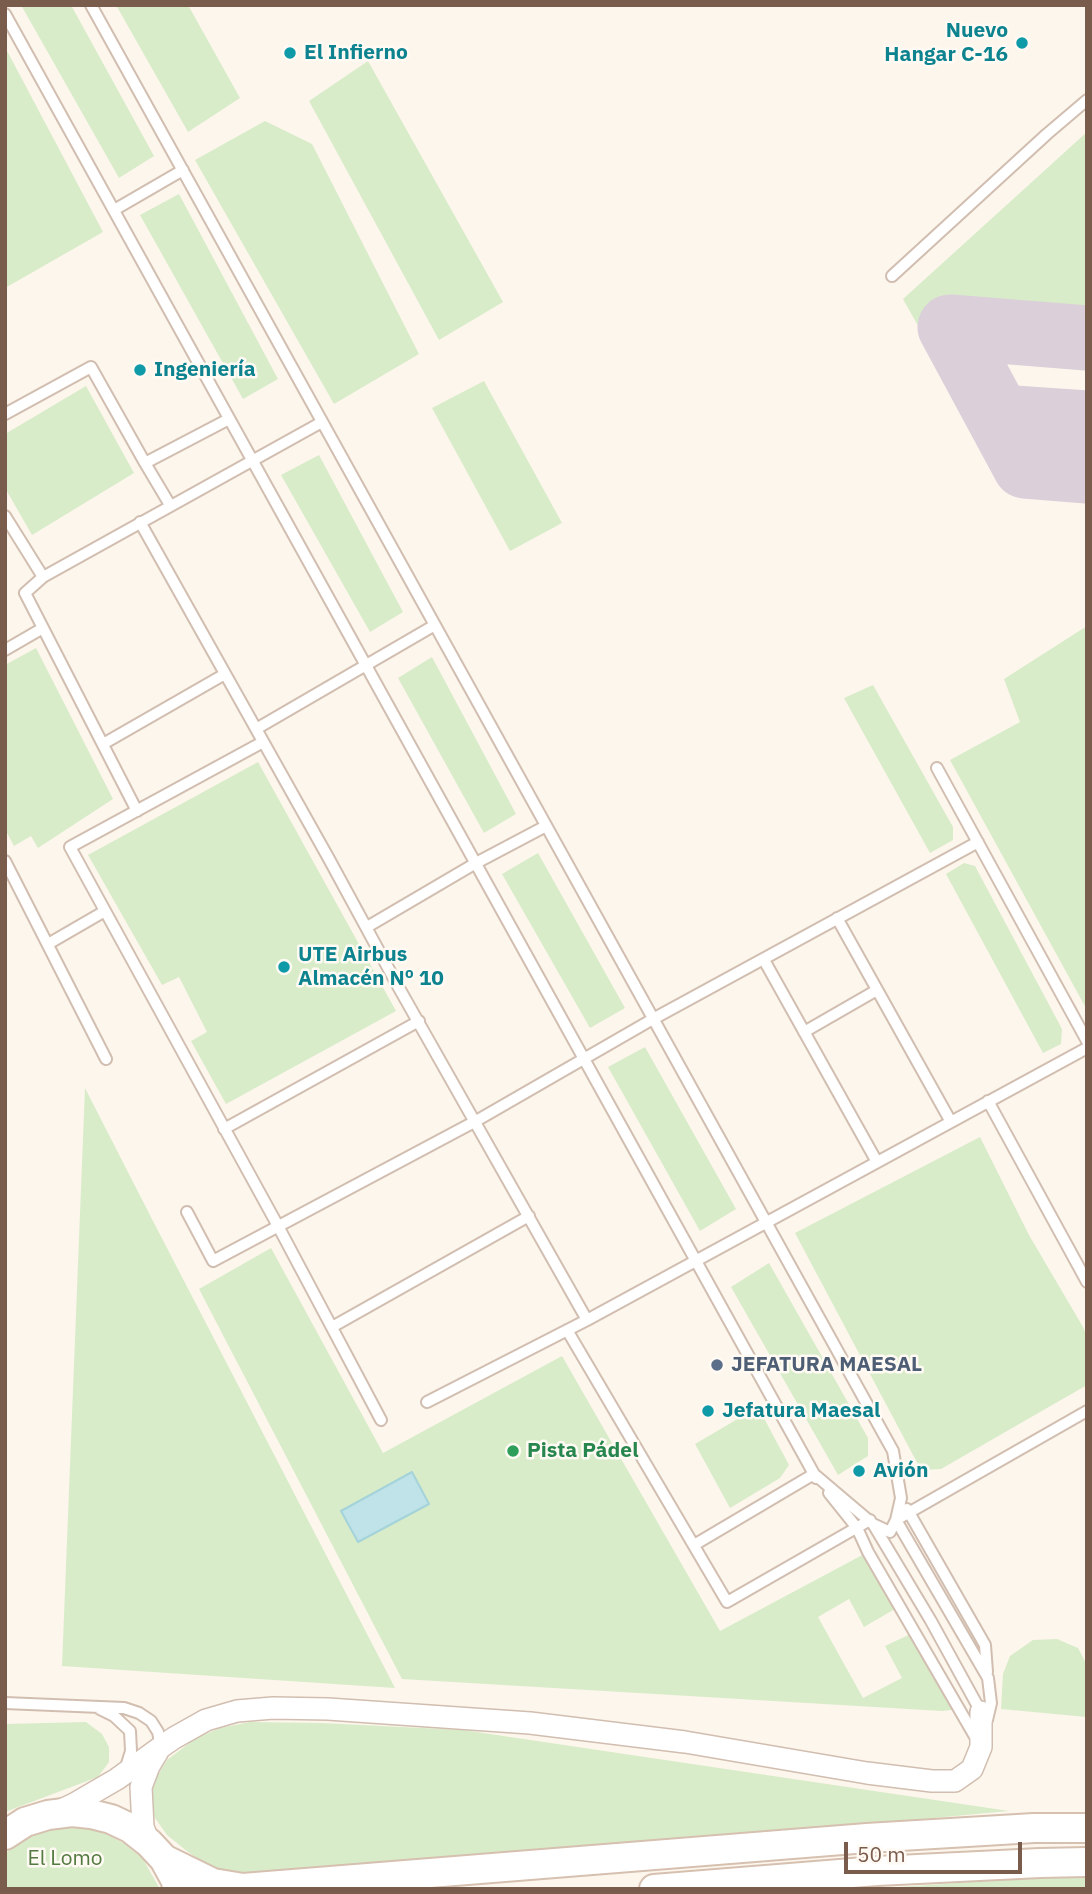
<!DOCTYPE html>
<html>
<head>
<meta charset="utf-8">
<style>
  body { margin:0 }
  #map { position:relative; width:1092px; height:1894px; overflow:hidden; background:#fdf6ec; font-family:"IBM Plex Sans",sans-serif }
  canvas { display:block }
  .frame { position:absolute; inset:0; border:7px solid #7a5c4d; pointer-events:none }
  .scale { position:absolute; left:844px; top:1842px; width:178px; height:32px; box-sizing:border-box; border:4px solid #7a5c4d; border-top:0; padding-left:9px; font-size:21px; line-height:24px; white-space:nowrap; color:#7a5c4d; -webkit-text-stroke:5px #fffaf3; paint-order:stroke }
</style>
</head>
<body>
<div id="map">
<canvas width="1092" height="1894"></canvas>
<div class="frame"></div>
<div class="scale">50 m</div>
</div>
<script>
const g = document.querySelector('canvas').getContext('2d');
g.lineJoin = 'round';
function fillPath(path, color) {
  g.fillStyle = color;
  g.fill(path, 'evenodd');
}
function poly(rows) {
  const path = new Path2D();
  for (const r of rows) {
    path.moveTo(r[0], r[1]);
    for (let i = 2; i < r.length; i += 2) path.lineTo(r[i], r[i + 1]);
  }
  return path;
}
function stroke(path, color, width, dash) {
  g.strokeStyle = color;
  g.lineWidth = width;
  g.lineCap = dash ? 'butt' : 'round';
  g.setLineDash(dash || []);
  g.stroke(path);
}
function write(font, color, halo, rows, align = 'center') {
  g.font = font + ' "IBM Plex Sans",sans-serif';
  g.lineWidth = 5;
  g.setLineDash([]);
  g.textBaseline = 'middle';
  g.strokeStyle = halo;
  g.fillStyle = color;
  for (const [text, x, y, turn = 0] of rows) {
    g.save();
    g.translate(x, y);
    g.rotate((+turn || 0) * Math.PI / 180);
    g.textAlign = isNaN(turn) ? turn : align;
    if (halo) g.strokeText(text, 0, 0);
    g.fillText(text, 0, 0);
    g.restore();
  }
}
const green = poly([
  [21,5,71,5,154,156,119,178],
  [116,5,188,5,240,98,188,132],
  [5,47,103,232,5,288],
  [368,61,503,302,439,340,309,101],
  [265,121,312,144,419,354,334,404,195,160],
  [1087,132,1087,340,950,327,921,331,903,299],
  [179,194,278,379,243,399,140,215],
  [484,381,562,523,510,551,432,408],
  [86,386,134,473,32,535,5,488,5,434],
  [319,455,403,612,370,632,281,475],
  [1087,626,1087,1010,950,760,1020,722,1004,679],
  [36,648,113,799,38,848,31,836,14,846,5,829,5,665],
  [432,657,516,814,484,833,398,678],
  [873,685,953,827,953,840,930,853,844,698],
  [258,762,396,1011,226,1104,191,1041,207,1032,179,977,162,985,88,855],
  [538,853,625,1008,590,1028,502,874],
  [964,863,975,866,1062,1029,1061,1044,1043,1053,946,874],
  [645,1047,736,1209,700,1231,608,1067],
  [85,1088,153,1221,395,1688,62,1666],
  [980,1137,1029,1235,1083,1327,1087,1336,1087,1385,941,1469,921,1470,795,1233],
  [271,1248,383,1453,562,1356,720,1631,868,1552,900,1606,864,1627,849,1599,818,1617,863,1698,902,1678,885,1646,915,1632,960,1709,942,1711,402,1679,199,1289],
  [769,1263,868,1438,868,1456,838,1475,731,1287],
  [758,1407,789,1465,780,1478,730,1508,695,1444],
  [1057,1639,1078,1648,1087,1665,1087,1717,1001,1709,1003,1674,1010,1656,1033,1640],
  [86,1722,102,1734,109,1747,109,1762,98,1777,5,1812,5,1724],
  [250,1722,321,1723,463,1730,1009,1811,870,1824,237,1873,211,1867,188,1852,167,1835,155,1818,149,1800,153,1783,167,1760,196,1738,220,1728],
  [68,1827,88,1828,106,1834,125,1844,143,1859,160,1889,5,1889,5,1854,16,1844,33,1835,48,1829],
  [1087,1877,1087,1889,872,1889,1028,1878]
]);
const water = poly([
  [412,1472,429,1504,358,1542,341,1511,412,1472]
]);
const taxiway = poly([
  [1087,338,950,327,1025,466,1087,471],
  [999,417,1087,423]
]);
const service = poly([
  [91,5,893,1451,901,1498,896,1520,890,1532,873,1524,931,1621,981,1712],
  [5,14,814,1474,873,1524],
  [114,210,183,170],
  [892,276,1047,134,1087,100],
  [5,414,91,367,145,463,229,419],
  [145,463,170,505],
  [5,516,43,577,322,422],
  [140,522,329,859,399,988,587,1320,1087,1048],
  [43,577,25,593,137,811],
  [5,650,43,628],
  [256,729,435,625],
  [263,742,70,847,278,1226,381,1420],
  [103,744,225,674],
  [937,768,1087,1041],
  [5,861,106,1059],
  [837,918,951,1122],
  [367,927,476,863,546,826],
  [48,944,105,911],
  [764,960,877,1162],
  [804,1032,877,990],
  [988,1101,1087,1282],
  [224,1129,419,1021],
  [187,1212,213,1261,476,1121,653,1019,978,842],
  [332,1327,529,1216],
  [567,1330,727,1602,870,1520],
  [427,1402,587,1320],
  [829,1493,857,1528,868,1552,977,1740],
  [907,1509,985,1645,987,1672],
  [694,1545,814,1474,816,1478],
  [5,1703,124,1708,139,1713,151,1721,158,1732,161,1747],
  [100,1709,114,1716,130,1731,131,1751,126,1767],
  [987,1720,991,1703,988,1678,896,1520,1087,1411]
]);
const minor = poly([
  [57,1812,74,1804,117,1779,161,1747,174,1738,206,1720,237,1711,273,1708,328,1709,530,1723,685,1742,867,1773,932,1781,955,1781,972,1769,981,1747,981,1712],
  [149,1843,143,1827,141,1787,149,1766,158,1751]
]);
const secondary = poly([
  [5,1835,25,1822,48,1815,72,1812,91,1814,111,1819,130,1828,149,1843,164,1859,175,1879,178,1889],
  [164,1859,213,1883,243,1888,867,1838,1034,1828,1087,1828],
  [654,1889,877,1871,1040,1863,1087,1862]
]);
const markers = [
  [1022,43,7,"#0f9aa8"],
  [290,53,7,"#0f9aa8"],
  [140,370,7,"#0f9aa8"],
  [284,967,7,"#0f9aa8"],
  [717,1365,7,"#5c6f8a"],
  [708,1411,7,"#0f9aa8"],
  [513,1451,7,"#2e9e5b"],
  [859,1471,7,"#0f9aa8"]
];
const cultureNames = [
  ["Nuevo",1008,31,"right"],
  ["Hangar C-16",1008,55,"right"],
  ["El Infierno",304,53],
  ["Ingeniería",154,370],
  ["UTE Airbus",298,955],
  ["Almacén Nº 10",298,979],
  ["Jefatura Maesal",722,1411],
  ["Avión",873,1471]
];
const serviceNames = [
  ["JEFATURA MAESAL",731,1365]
];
const leisureNames = [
  ["Pista Pádel",527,1451]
];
const parkNames = [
  ["El Lomo",65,1859]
];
fillPath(green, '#d8ecc9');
fillPath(water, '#bfe3e8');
stroke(water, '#a5d3da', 2);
stroke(taxiway, '#dbcfda', 65);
stroke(service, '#d1beb0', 14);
stroke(minor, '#d1beb0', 24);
stroke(secondary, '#d6c0b0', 32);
stroke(service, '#fff', 10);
stroke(minor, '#fff', 21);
stroke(secondary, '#fff', 28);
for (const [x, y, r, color] of markers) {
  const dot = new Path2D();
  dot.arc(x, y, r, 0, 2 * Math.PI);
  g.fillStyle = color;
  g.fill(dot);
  stroke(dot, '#fffaf3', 2.5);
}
write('bold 21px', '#0d838f', '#fffaf3', cultureNames, 'left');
write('bold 21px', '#4e5e75', '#fffaf3', serviceNames, 'left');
write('bold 21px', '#27864d', '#fffaf3', leisureNames, 'left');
write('21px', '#537a41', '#fffaf3', parkNames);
</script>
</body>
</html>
